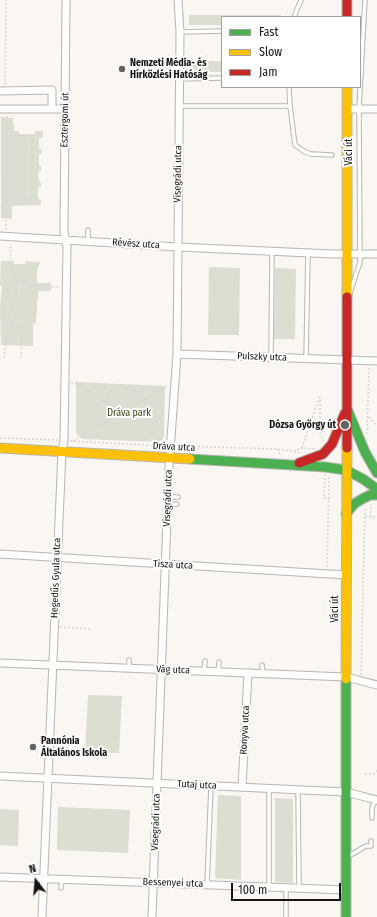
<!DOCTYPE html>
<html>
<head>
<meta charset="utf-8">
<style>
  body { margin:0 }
  #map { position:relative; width:377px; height:917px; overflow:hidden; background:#faf6f2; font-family:"Fira Sans Condensed",sans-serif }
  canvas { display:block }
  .legend { position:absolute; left:221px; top:16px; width:140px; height:72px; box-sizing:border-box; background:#fff; border:1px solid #a2a1a1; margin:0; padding:5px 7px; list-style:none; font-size:12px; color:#171513 }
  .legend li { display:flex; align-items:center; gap:8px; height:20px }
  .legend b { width:20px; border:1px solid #a2a1a1 }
  .north { position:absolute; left:16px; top:861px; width:40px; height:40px; -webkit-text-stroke:3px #fff; paint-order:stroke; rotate:344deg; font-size:11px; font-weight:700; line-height:16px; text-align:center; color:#171513 }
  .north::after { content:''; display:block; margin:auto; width:14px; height:18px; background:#171513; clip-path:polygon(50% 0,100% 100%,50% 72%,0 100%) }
  .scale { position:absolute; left:231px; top:883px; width:110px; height:18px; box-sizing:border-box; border:2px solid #171513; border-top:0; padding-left:5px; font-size:12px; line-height:14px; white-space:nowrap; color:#171513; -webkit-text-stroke:3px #fff; paint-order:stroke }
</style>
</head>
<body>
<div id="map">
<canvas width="377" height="917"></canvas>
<ul class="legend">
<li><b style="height:5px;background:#4caf50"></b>Fast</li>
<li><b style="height:5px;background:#ffc107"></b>Slow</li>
<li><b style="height:5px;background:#c62828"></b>Jam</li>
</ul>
<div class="north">N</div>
<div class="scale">100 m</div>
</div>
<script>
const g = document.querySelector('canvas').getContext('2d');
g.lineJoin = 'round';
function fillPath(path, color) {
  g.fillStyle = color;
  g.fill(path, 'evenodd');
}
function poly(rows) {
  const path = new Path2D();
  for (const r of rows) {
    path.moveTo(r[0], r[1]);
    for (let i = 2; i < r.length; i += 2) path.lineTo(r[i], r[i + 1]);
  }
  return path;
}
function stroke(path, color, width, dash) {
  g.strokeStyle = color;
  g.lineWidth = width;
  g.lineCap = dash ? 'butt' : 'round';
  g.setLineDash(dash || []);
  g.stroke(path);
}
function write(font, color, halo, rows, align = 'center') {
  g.font = font + ' "Fira Sans Condensed",sans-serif';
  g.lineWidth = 4;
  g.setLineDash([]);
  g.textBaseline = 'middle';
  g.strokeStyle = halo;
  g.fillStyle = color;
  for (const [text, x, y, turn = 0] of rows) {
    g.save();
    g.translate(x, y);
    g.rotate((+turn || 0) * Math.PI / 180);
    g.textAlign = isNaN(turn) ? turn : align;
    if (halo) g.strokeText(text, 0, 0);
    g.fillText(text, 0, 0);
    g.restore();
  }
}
const green = poly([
  [189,15,281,15,281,17,222,17,222,25,189,25],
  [187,61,222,61,222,72,187,72],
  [1,117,13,118,14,131,19,131,19,134,35,134,35,131,43,131,43,138,39,138,39,149,42,149,42,154,39,154,39,166,41,166,41,171,38,172,39,182,41,183,41,187,38,187,38,199,41,200,41,205,12,206,12,219,1,218],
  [1,261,14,261,14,264,25,264,26,261,40,262,39,266,37,270,37,283,51,283,51,291,38,291,36,323,33,324,33,346,1,345,0,308,2,286,0,286],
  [209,267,240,268,239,335,208,335],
  [275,268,296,269,295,339,274,339],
  [76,382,165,386,164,437,159,442,83,439,76,434],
  [88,695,122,696,119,753,85,752],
  [218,795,241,796,241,880,215,878],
  [275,798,293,799,293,883,275,882],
  [58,807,130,810,128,853,57,850],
  [0,809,19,810,18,846,0,845]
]);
const path = poly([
  [5,85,6,0],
  [6,200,31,199,32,136,7,136],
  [6,230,7,116],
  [17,279,34,286,60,287],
  [13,326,22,329,21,358],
  [4,358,6,337,13,326,9,318,10,310,16,296,17,279,10,267,11,244],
  [71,383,76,383,121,412,168,386],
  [320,396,320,432,324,442],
  [103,401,110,392,114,389,122,387,134,390,139,395,142,401],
  [369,417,377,426],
  [367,434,369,368],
  [0,438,58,440],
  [70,441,164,446],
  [73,441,121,412,162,440,164,440],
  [178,446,277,449,302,453],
  [302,448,319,398],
  [277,449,281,456],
  [295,452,295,450,302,448,315,449],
  [325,474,324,498,332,499],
  [365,517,377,517],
  [371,517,371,504],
  [327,567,329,476],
  [60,627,91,629],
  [361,675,365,507],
  [377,770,377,774],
  [365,774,377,774]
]);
const lane = poly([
  [294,17,301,0],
  [180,32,222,31],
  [179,79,222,78],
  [289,87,290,106,295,145,305,152,311,154,332,155],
  [179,106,290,106],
  [88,241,88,230],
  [350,293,360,262,359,109,365,0],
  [271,357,272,251],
  [306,359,308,253],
  [168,497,178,497],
  [168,505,177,504],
  [262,665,263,674],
  [129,668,129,660],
  [204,671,205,661],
  [218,672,219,662],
  [269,788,269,887],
  [298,790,299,888],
  [372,818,372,809,373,805,377,800],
  [347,857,366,846,371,846,371,841],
  [207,885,211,786],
  [61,888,62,880],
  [286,917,286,888]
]);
const street = poly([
  [0,91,52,90,52,109],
  [0,109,65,109],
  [347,109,377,109],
  [0,236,178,247,332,254,377,254],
  [177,354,377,361],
  [0,554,346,575],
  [0,663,346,677,377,685],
  [0,776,346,792,377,800],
  [242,787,248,673],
  [0,877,346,890],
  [42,917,62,451,64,441,67,247,64,232,66,0],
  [152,917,169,466,177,354,180,32,178,0]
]);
const fast = poly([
  [348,411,365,452,377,473],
  [190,459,325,467,346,470,363,479,377,489],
  [346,514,354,504,362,499,370,495,377,495],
  [346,917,346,679]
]);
const slow = poly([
  [347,297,347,87],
  [0,448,190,459],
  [346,679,347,448]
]);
const jam = poly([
  [347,0,347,17],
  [347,448,347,297],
  [299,463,323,454,332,444,345,413]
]);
const markers = [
  [122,69,4,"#666461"],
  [345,425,5,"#666461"],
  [33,747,4,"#666461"]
];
const poiNames = [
  ["Nemzeti Média- és",130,63],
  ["Hírközlési Hatóság",130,75],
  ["Dózsa György út",336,425,"right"],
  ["Pannónia",41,741],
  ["Általános Iskola",41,753]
];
const streetNames = [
  ["Esztergomi út",65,120,-89],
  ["Váci út",349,152,-90],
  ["Visegrádi utca",178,174,-89],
  ["Révész utca",136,244,4],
  ["Pulszky utca",262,357,2],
  ["Dráva utca",174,447,3],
  ["Visegrádi utca",168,498,-88],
  ["Tisza utca",173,565,3],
  ["Hegedűs Gyula utca",56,578,-88],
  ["Váci út",335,609,-90],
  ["Vág utca",173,670,2],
  ["Ronyva utca",245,730,-87],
  ["Tutaj utca",197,785,3],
  ["Visegrádi utca",156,822,-88],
  ["Bessenyei utca",173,883,2]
];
const parkNames = [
  ["Dráva park",129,413]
];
fillPath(green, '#dbded0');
stroke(lane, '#b8b5b2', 5.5);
stroke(street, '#b8b5b2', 9);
stroke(fast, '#b8b5b2', 11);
stroke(slow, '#b8b5b2', 11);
stroke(jam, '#b8b5b2', 11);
stroke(path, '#d6d5d3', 1.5, [2, 2]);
stroke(lane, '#fefefd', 3.5);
stroke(street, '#fefefd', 7);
stroke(fast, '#4caf50', 9);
stroke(slow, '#ffc107', 9);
stroke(jam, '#c62828', 9);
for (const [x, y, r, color] of markers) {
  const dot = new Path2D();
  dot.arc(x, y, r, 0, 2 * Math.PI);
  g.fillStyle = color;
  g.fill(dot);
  stroke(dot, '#fff', 1.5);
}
write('bold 10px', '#171513', '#fff', poiNames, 'left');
write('10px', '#171513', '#fff', streetNames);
write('10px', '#344513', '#fff', parkNames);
</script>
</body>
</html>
